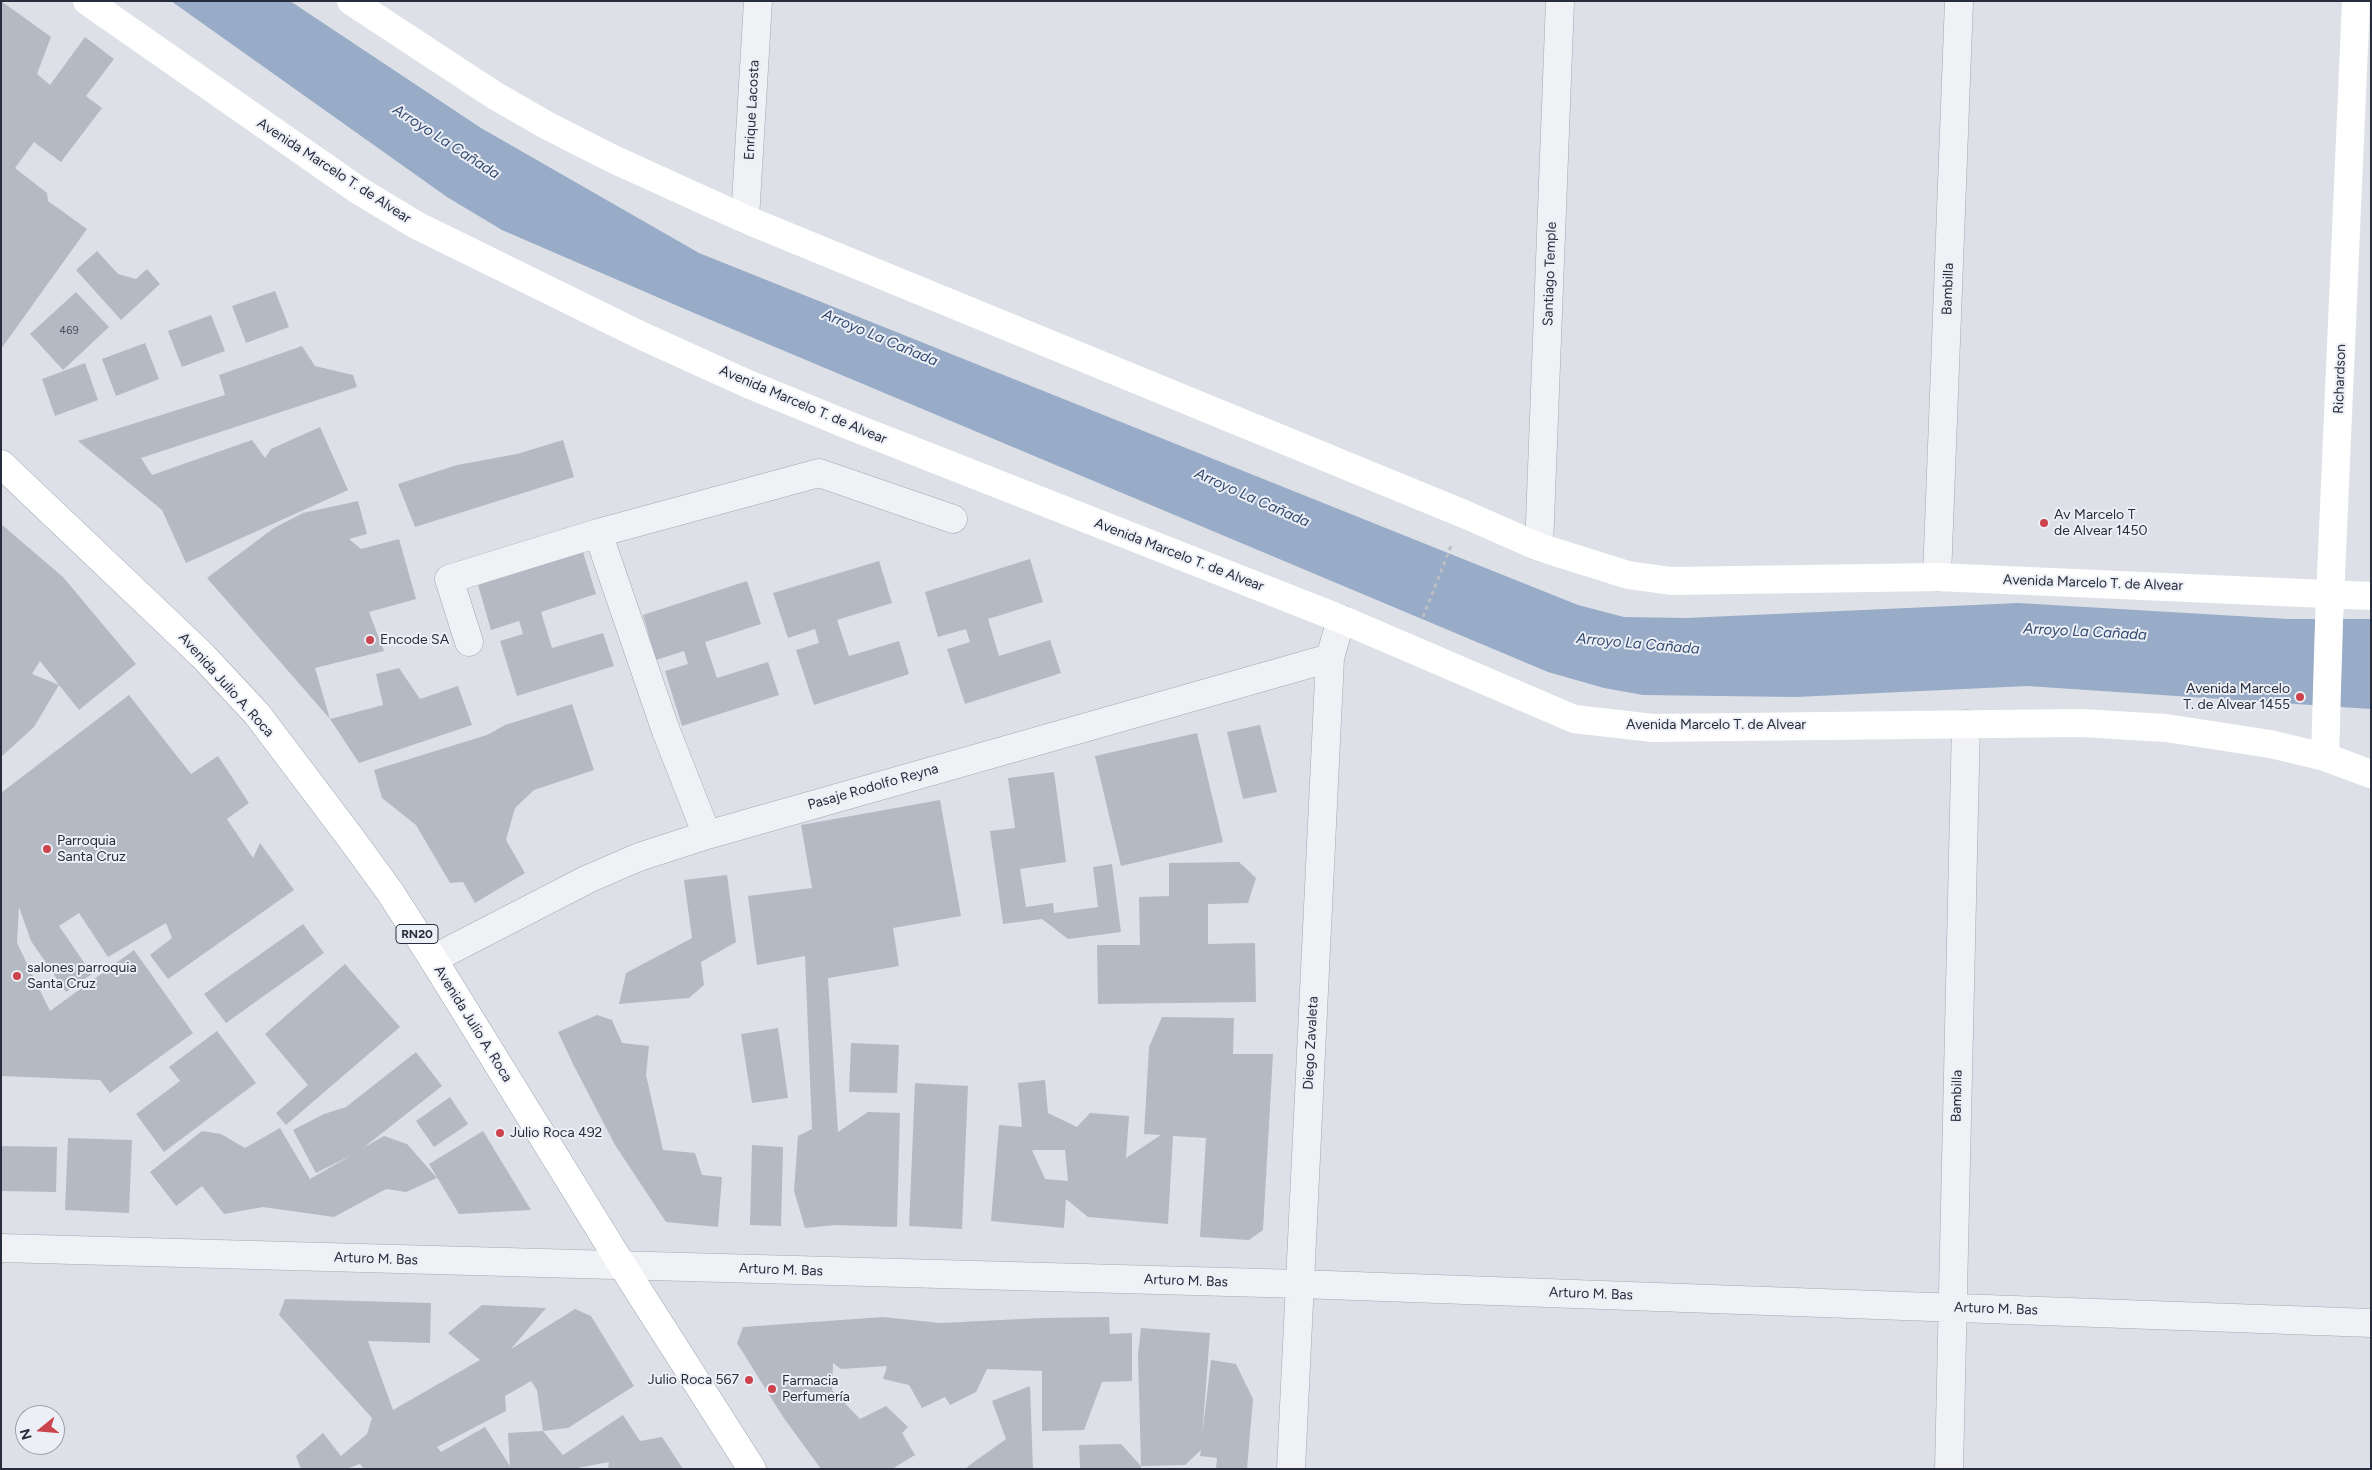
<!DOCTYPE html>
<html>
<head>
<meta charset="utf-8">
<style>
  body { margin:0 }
  #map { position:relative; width:2372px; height:1470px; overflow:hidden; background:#dde0e7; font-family:Figtree,sans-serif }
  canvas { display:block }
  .frame { position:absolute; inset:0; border:2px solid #272d3d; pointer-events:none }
  .north { position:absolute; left:15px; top:1405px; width:50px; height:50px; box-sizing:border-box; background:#eceff5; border:1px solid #9da1ab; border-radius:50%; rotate:253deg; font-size:14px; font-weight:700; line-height:20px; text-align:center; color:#272d3d }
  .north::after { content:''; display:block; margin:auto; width:18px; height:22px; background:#cb434c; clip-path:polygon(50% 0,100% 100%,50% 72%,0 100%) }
</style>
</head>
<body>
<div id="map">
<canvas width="2372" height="1470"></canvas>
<div class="frame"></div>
<div class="north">N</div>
</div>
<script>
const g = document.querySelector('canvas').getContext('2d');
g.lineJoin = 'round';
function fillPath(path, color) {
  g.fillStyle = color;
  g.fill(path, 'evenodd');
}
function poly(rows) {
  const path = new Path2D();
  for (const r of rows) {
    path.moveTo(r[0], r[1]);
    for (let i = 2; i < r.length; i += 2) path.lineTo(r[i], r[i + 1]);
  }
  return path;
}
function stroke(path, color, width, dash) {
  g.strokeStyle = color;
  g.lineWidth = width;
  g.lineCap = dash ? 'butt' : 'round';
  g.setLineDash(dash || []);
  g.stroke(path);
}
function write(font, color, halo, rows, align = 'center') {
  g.font = font + ' Figtree,sans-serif';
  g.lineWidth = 4;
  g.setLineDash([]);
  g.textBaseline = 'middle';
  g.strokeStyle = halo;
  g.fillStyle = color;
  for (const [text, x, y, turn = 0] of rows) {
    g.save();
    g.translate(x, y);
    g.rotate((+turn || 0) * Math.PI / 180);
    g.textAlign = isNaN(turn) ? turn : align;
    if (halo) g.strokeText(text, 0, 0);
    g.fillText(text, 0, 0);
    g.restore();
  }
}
const water = poly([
  [171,1,290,1,481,128,699,253,1578,605,1624,617,1686,618,2018,603,2288,619,2371,619,2371,709,2027,686,1796,697,1643,695,1604,688,1548,672,687,310,502,230,447,197]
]);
const building = poly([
  [1,1,51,37,37,74,50,85,85,37,114,59,86,96,102,108,61,162,34,142,15,168,47,193,48,201,87,229,1,349],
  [97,251,118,274,136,279,147,269,160,284,121,320,76,270],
  [275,291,289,327,246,343,232,306],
  [76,292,109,327,63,370,30,334],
  [211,315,225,351,182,367,168,331],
  [145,343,159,379,116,396,102,359],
  [302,346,315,366,353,375,357,387,141,458,152,475,252,440,265,458,271,449,320,427,348,490,186,563,162,510,78,441,225,395,219,375],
  [85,363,98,400,55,416,42,379],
  [563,440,574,477,415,527,398,484,457,465,517,454],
  [358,501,367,534,349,539,361,549,399,539,416,599,369,612,384,651,315,668,330,719,207,578,274,528,303,513],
  [1,524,63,577,136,664,79,710,59,685,40,661,32,674,59,685,34,727,1,757],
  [583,552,596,594,541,612,552,648,603,633,614,666,517,696,500,641,523,634,519,621,491,630,478,585],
  [1030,559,1043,602,988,619,999,656,1050,640,1061,673,965,704,947,649,970,642,966,629,938,637,925,592],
  [879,561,892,603,837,620,849,656,899,641,909,674,814,705,796,650,819,643,815,629,788,638,773,593],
  [747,581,761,624,705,642,717,678,768,662,779,695,682,726,665,671,688,664,684,651,656,660,643,615],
  [399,668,420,699,458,686,472,725,359,763,330,719,383,705,376,674],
  [129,695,191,774,218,756,249,803,227,819,253,858,260,843,294,890,168,979,150,955,172,938,166,923,108,957,79,913,59,926,92,974,66,992,31,941,19,907,17,943,50,1011,134,950,193,1033,110,1093,100,1080,1,1076,1,793],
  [572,704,594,770,534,790,515,808,506,840,525,873,475,903,463,882,450,883,416,825,382,798,374,770,487,735,505,725],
  [1260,725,1277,792,1243,799,1227,732],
  [1197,733,1223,842,1121,866,1095,756],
  [1054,772,1066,862,1020,869,1026,907,1053,903,1054,913,1098,907,1093,867,1112,864,1121,932,1068,939,1042,919,1003,924,990,831,1015,828,1008,778],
  [940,800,961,916,893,928,899,966,828,978,838,1132,868,1112,900,1113,897,1227,836,1225,805,1228,794,1191,798,1136,812,1129,805,956,757,965,748,896,812,888,801,825],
  [1239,862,1256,878,1248,903,1208,904,1208,944,1255,943,1256,1002,1098,1004,1097,945,1140,945,1139,897,1169,896,1169,863],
  [727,875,736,942,701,962,704,985,689,998,619,1004,626,973,692,938,684,880],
  [303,924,324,953,226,1023,204,994],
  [345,964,400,1027,286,1125,276,1113,308,1085,265,1034],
  [597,1015,612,1020,622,1043,649,1046,646,1075,663,1150,695,1153,702,1175,722,1177,718,1227,666,1222,615,1145,574,1066,558,1032],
  [1162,1017,1234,1018,1233,1054,1273,1054,1263,1230,1249,1240,1200,1237,1206,1138,1173,1136,1168,1224,1088,1217,1066,1199,1064,1228,991,1221,999,1125,1022,1127,1018,1083,1045,1080,1048,1113,1077,1127,1090,1113,1129,1116,1126,1158,1161,1135,1144,1134,1149,1047],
  [1032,1150,1065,1150,1068,1181,1045,1179],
  [778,1028,788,1098,752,1103,741,1034],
  [217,1031,256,1083,164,1152,136,1114,180,1081,169,1067],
  [851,1043,899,1045,897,1093,849,1092],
  [416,1052,442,1086,363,1148,384,1136,407,1144,437,1178,406,1192,386,1189,334,1217,263,1207,224,1214,202,1186,176,1206,150,1172,202,1131,221,1134,245,1148,280,1128,310,1179,352,1155,316,1173,293,1130,324,1114,346,1107],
  [915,1083,968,1086,962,1229,909,1226],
  [450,1097,468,1124,434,1147,416,1121],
  [483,1131,531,1210,459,1214,429,1164],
  [68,1138,132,1140,129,1213,65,1210],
  [752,1145,783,1147,781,1226,750,1225],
  [1,1146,57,1147,56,1192,1,1191],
  [285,1299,431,1303,430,1343,368,1341,393,1410,480,1360,448,1333,482,1305,546,1308,511,1349,575,1309,591,1316,634,1386,568,1428,543,1431,537,1390,531,1381,505,1396,506,1411,437,1447,441,1452,485,1427,510,1466,508,1433,543,1431,563,1455,623,1415,640,1441,662,1437,683,1469,608,1469,609,1462,572,1469,364,1469,360,1464,346,1469,301,1469,296,1456,323,1433,341,1456,367,1434,372,1418,279,1315],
  [883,1317,940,1323,1041,1318,1109,1317,1110,1334,1132,1333,1132,1381,1102,1382,1084,1430,1042,1431,1042,1371,987,1369,976,1392,950,1405,945,1397,922,1408,909,1385,883,1379,887,1366,841,1369,833,1363,832,1390,860,1419,886,1406,908,1427,902,1433,915,1455,892,1469,821,1469,783,1417,737,1343,743,1327],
  [1141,1328,1210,1333,1202,1437,1211,1360,1236,1364,1253,1399,1247,1469,1216,1469,1217,1458,1200,1456,1201,1450,1185,1465,1141,1466,1138,1355],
  [1030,1386,1033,1469,968,1469,967,1467,1006,1439,992,1401],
  [1121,1444,1141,1466,1141,1469,1080,1469,1079,1445]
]);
const path = poly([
  [1423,617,1451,546]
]);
const minor = poly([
  [745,219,758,1],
  [598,533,666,731,707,835],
  [1539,547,1560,1],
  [1937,577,1959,1],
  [469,642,449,579,598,533,819,473,953,519],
  [433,959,588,879,639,857,707,835,1330,658],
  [1,1248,1300,1284,2371,1323],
  [1291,1469,1330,658,1341,619],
  [1949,1469,1966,724]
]);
const secondary = poly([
  [87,1,358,190,416,225,640,335,748,384,848,425,1341,619,1574,719,1653,728,2080,723,2166,728,2270,744,2325,757,2371,774],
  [351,1,494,95,548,126,613,159,745,219,1464,514,1539,547,1628,575,1671,581,1937,577,2371,596],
  [2325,757,2329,622,2356,1]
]);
const primary = poly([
  [1,464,203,656,257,714,350,837,390,892,433,959,622,1265,752,1469]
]);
const markers = [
  [2044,523,5,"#cb434c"],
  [370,640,5,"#cb434c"],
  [2300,697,5,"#cb434c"],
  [47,849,5,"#cb434c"],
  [17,976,5,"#cb434c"],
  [500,1133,5,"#cb434c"],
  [749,1380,5,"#cb434c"],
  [772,1389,5,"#cb434c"]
];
const numberNames = [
  ["469",69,331]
];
const shields = [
  [417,934,42]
];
const shieldNames = [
  ["RN20",417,934]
];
const streetNames = [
  ["Enrique Lacosta",752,110,-87],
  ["Avenida Marcelo T. de Alvear",334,171,33],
  ["Santiago Temple",1550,274,-88],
  ["Bambilla",1948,289,-88],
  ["Richardson",2340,379,-88],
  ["Avenida Marcelo T. de Alvear",803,405,23],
  ["Avenida Marcelo T. de Alvear",1179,555,21],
  ["Avenida Marcelo T. de Alvear",2093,583,2],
  ["Avenida Julio A. Roca",226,685,48],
  ["Avenida Marcelo T. de Alvear",1716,725],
  ["Pasaje Rodolfo Reyna",873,787,-16],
  ["Avenida Julio A. Roca",473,1024,58],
  ["Diego Zavaleta",1311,1043,-87],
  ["Bambilla",1957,1096,-89],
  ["Arturo M. Bas",376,1259,2],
  ["Arturo M. Bas",781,1270,2],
  ["Arturo M. Bas",1186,1281,2],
  ["Arturo M. Bas",1591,1294,2],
  ["Arturo M. Bas",1996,1309,2]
];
const poiNames = [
  ["Av Marcelo T",2054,515],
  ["de Alvear 1450",2054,531],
  ["Encode SA",380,640],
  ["Avenida Marcelo",2290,689,"right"],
  ["T. de Alvear 1455",2290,705,"right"],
  ["Parroquia",57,841],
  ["Santa Cruz",57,857],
  ["salones parroquia",27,968],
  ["Santa Cruz",27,984],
  ["Julio Roca 492",510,1133],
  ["Julio Roca 567",739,1380,"right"],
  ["Farmacia",782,1381],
  ["Perfumería",782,1397]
];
const waterNames = [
  ["Arroyo La Cañada",446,142,33],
  ["Arroyo La Cañada",880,338,23],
  ["Arroyo La Cañada",1252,498,24],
  ["Arroyo La Cañada",2085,632,3],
  ["Arroyo La Cañada",1638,644,5]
];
fillPath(water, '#98abc7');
fillPath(building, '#b5b9c3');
stroke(minor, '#a3a7b1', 29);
stroke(primary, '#9da4b2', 29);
stroke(path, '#bcbec5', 3, [4, 4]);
stroke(minor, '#f0f1f5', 28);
stroke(secondary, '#fff', 28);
stroke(primary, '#fff', 28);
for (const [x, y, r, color] of markers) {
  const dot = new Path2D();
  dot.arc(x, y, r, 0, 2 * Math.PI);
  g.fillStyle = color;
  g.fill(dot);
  stroke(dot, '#eceff5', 2);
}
write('11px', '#4a505e', null, numberNames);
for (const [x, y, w] of shields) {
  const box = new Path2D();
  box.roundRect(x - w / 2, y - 9.5, w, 19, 4);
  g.fillStyle = '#eceff5';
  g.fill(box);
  stroke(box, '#272d3d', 1);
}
write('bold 12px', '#272d3d', null, shieldNames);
write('14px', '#272d3d', '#eceff5', streetNames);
write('14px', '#272d3d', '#eceff5', poiNames, 'left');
write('italic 15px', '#324970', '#eceff5', waterNames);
</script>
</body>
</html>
